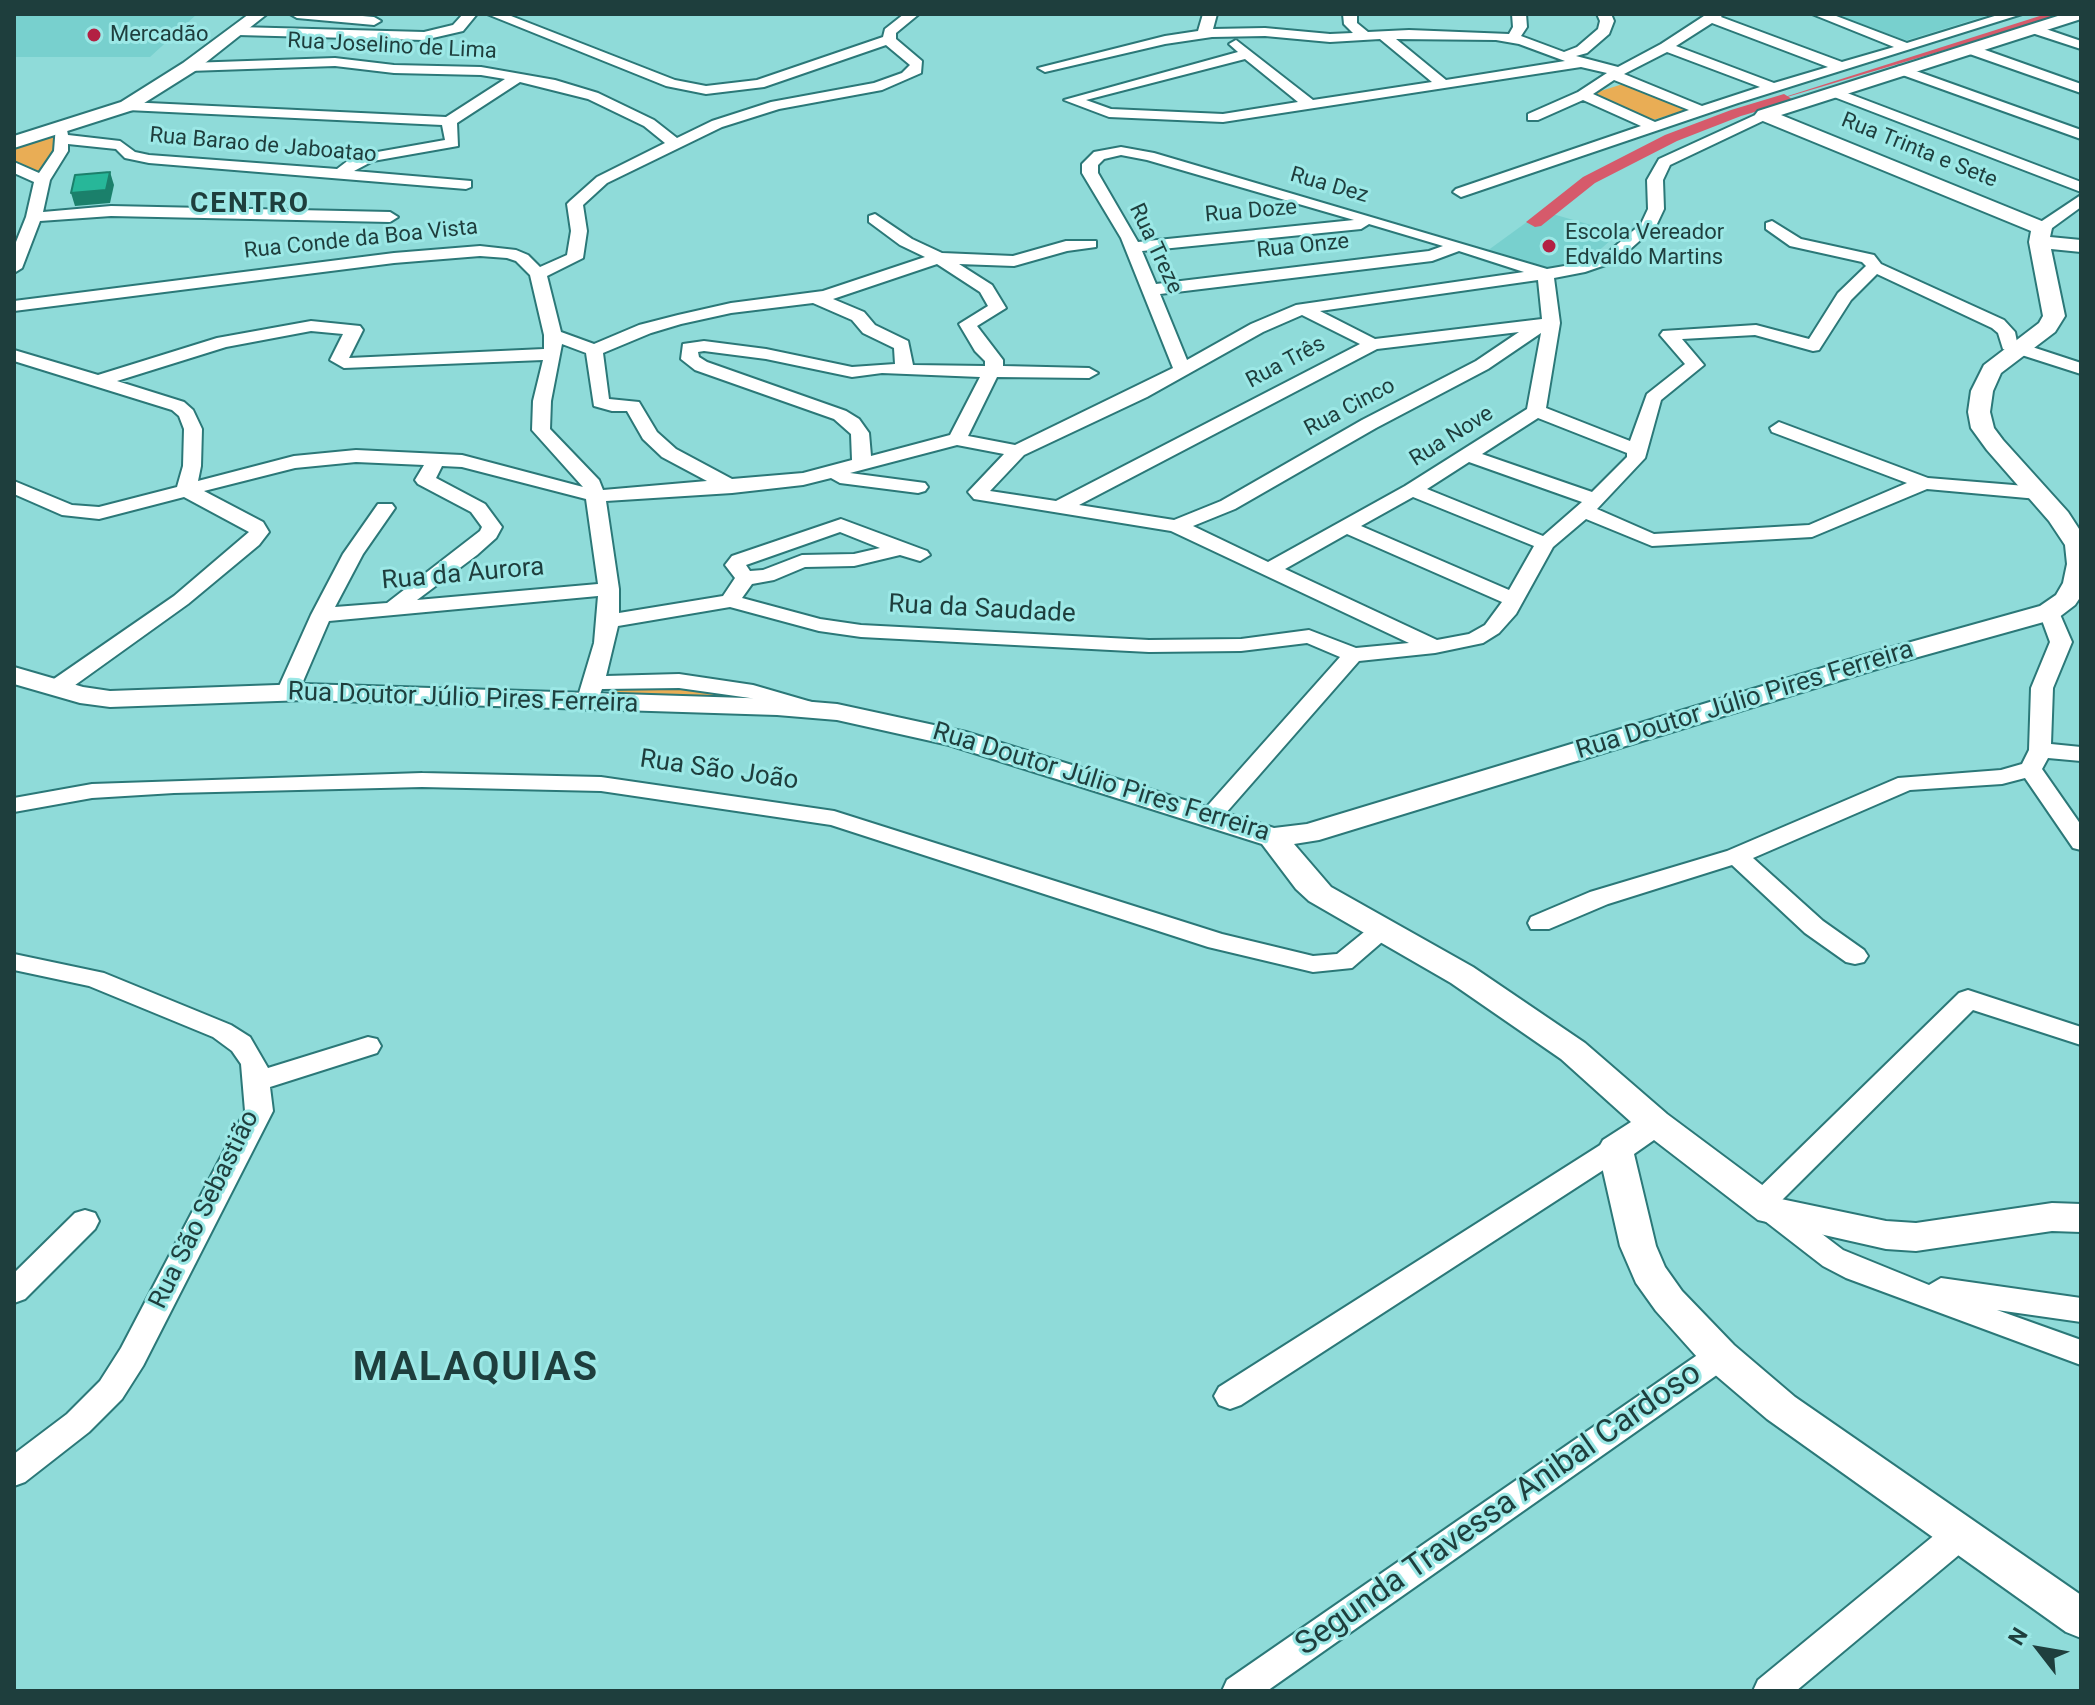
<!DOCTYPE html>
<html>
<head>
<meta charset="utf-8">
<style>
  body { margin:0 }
  #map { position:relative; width:2095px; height:1705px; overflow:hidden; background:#8fdbd9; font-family:Roboto,sans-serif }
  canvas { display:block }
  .frame { position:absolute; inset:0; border:16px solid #1e3e3d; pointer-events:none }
  .north { position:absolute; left:1999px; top:1609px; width:80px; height:80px; -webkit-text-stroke:6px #9ce8e6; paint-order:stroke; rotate:301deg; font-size:22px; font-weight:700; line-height:32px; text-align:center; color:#1e3e3d }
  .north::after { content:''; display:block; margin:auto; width:28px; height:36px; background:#1e3e3d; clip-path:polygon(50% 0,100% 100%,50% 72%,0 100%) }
</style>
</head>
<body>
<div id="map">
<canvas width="2095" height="1705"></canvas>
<div class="frame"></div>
<div class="north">N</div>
</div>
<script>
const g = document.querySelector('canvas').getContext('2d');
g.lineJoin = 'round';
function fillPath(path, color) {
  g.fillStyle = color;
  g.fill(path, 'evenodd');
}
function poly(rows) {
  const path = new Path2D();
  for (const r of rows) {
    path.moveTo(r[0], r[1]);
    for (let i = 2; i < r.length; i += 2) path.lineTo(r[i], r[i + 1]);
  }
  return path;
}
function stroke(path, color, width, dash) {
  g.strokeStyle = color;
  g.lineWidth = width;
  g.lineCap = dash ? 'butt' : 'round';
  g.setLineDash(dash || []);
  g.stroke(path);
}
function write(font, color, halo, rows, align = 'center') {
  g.font = font + ' Roboto,sans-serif';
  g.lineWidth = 6;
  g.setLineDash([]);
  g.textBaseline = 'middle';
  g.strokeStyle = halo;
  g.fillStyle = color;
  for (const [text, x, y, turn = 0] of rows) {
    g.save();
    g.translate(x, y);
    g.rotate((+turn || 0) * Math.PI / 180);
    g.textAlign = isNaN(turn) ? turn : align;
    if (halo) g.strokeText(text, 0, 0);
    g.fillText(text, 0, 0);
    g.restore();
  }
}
const built = poly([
  [14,14,197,14,150,57,14,57],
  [1833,14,1992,14,1901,42],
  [1542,211,1619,233,1587,261,1540,279,1476,259]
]);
const green = poly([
  [1626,83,1689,109,1650,121,1588,95],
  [61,128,62,149,42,180,14,167,14,142],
  [684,678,850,708,610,698,610,681]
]);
const water = poly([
  [2046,14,2066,14,1750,108]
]);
const canal = poly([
  [1784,94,1792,99,1789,102,1741,116,1677,141,1595,183,1541,226,1535,227,1526,222,1583,177,1665,135,1731,110,1784,94]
]);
const minor = poly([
  [290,14,340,14,374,17,381,21,374,25,297,18,290,14],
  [463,14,477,14,463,31,424,40,238,35,231,31,238,27,424,32,453,25,463,14],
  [487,14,506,14,675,80,706,86,757,80,883,37,885,29,904,14,919,14,896,33,896,39,922,61,921,73,882,90,779,109,722,127,607,183,583,205,587,231,583,258,547,276,561,332,594,344,639,325,678,315,731,303,823,291,925,257,900,245,869,222,869,216,875,214,912,239,942,253,1013,256,1066,241,1096,241,1096,247,1067,251,1014,266,959,264,992,285,1006,308,977,326,1003,360,1003,366,1089,368,1098,373,1089,378,997,377,968,436,1015,445,1173,368,1121,238,1082,173,1082,164,1094,152,1121,147,1154,153,1547,269,1576,264,1605,255,1641,224,1648,209,1647,180,1659,159,1764,111,1771,115,1769,118,1670,165,1663,180,1664,209,1656,226,1617,261,1585,272,1554,278,1560,323,1546,408,1630,441,1647,394,1685,364,1660,335,1663,331,1756,325,1809,339,1838,293,1866,266,1862,262,1790,246,1766,229,1766,223,1772,221,1801,239,1874,255,1881,264,2004,320,2015,332,2017,342,2081,363,2081,374,2003,349,1998,333,1992,328,1877,274,1851,300,1819,350,1813,351,1755,335,1682,339,1704,365,1661,400,1645,458,1597,509,1654,534,1809,525,1907,483,1772,432,1770,428,1779,422,1928,478,2038,487,2048,493,2038,499,1927,489,1812,537,1652,546,1586,519,1553,547,1516,614,1499,633,1483,643,1435,653,1359,661,1218,822,1210,824,1202,822,1198,817,1202,812,1340,657,1307,643,1241,651,1149,652,861,637,819,631,730,607,618,626,606,676,679,674,753,685,815,703,818,708,815,713,807,715,750,698,679,688,602,689,595,708,587,710,576,703,594,643,598,596,329,621,298,693,287,700,279,698,276,693,311,615,343,554,378,504,392,504,395,508,363,554,335,607,387,603,480,531,482,527,471,512,418,484,415,480,424,465,356,462,295,468,204,491,263,522,269,532,259,545,188,604,64,693,48,693,45,688,48,683,174,596,249,532,184,497,99,519,62,515,14,494,14,481,72,505,99,507,177,487,183,466,184,429,179,416,172,410,14,361,14,350,98,375,217,338,311,321,360,326,363,330,349,358,544,349,544,335,530,275,516,261,507,258,480,256,394,263,14,311,14,301,394,253,480,246,516,250,528,255,540,267,567,255,571,231,567,204,570,201,597,177,665,143,644,126,588,99,520,82,457,123,458,146,373,161,354,171,471,181,471,187,466,189,149,163,125,158,116,149,68,144,68,151,50,180,43,212,111,206,390,212,398,217,390,222,111,216,40,221,22,268,14,273,14,247,26,217,34,182,14,173,14,162,39,173,54,151,56,125,66,125,68,135,120,141,135,152,149,155,337,169,350,159,366,154,445,140,442,125,127,110,120,106,127,102,446,117,505,79,481,75,394,73,335,66,189,71,182,67,189,63,335,58,394,65,481,67,555,80,598,93,654,120,677,138,712,121,771,102,874,83,902,73,910,65,886,45,764,87,706,94,666,86,487,14],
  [1121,155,1147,160,1354,220,1138,242,1098,173,1098,165,1104,159,1121,155],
  [1369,224,1443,246,1429,251,1156,284,1142,251,1361,229,1369,224],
  [1459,251,1524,272,1296,305,1251,324,1187,360,1160,294,1432,261,1459,251],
  [937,264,980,292,988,306,959,324,975,351,985,361,985,366,913,365,908,341,875,325,864,312,833,299,937,264],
  [1538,280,1542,319,1375,339,1320,311,1538,280],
  [813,303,852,320,863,333,894,348,895,364,852,367,766,349,704,341,683,344,681,359,695,370,834,419,851,434,852,460,803,473,732,479,676,449,657,432,639,402,609,399,603,353,651,333,681,324,731,313,813,303],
  [1302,315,1360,344,1056,501,990,491,1024,455,1147,397,1263,332,1302,315],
  [311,331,343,334,330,360,344,368,543,360,533,401,532,430,583,487,462,455,356,450,294,456,198,481,201,466,202,429,193,410,184,402,117,381,226,347,311,331],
  [1519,332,1476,361,1362,420,1221,501,1174,520,1079,505,1377,349,1519,332],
  [1541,333,1527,409,1405,486,1268,562,1193,526,1235,509,1376,428,1488,369,1541,333],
  [562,344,586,353,594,406,612,411,627,411,643,439,662,457,707,481,603,490,599,480,550,429,551,401,562,344],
  [704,351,766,359,852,377,882,373,980,377,950,435,871,456,869,433,859,419,846,411,707,362,699,357,698,352,704,351],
  [1538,418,1627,453,1627,457,1592,492,1482,454,1538,418],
  [957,445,1004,454,968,492,974,499,1171,531,1409,643,1356,648,1309,630,1241,639,1149,640,861,625,820,619,742,598,752,584,774,580,805,567,854,566,900,555,920,561,930,555,927,551,841,519,732,556,725,565,735,578,723,596,619,613,619,589,606,501,732,493,803,485,831,478,840,483,918,493,925,491,928,487,925,483,850,473,957,445],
  [1469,462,1582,502,1543,536,1427,489,1469,462],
  [442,466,462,467,586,499,598,584,417,600,477,555,496,538,502,527,485,504,436,478,442,466],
  [1413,497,1534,546,1509,590,1361,526,1413,497],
  [840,532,880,548,854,554,802,555,763,570,750,571,746,565,840,532],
  [1347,534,1502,602,1485,625,1469,634,1437,640,1285,569,1347,534],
  [1203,14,1217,14,1213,29,1265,28,1330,34,1353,33,1344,24,1343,14,1357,14,1357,23,1368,32,1409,30,1509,34,1513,27,1512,14,1526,14,1527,27,1521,36,1564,52,1577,47,1598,29,1600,21,1597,14,1611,14,1614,21,1609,34,1587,53,1576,56,1618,67,1661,44,1707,14,1723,14,1721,17,1842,62,1894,47,1812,14,1831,14,1907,43,2001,14,2022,14,1738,103,1461,197,1453,192,1456,189,1641,126,1583,100,1538,120,1528,120,1528,114,1578,92,1607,73,1581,67,1223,122,1109,117,1064,100,1238,52,1229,44,1236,40,1313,100,1432,82,1380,39,1330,42,1265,36,1212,37,1165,44,1045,72,1038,68,1165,36,1198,31,1203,14],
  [1712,23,1828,67,1774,83,1676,46,1712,23],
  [1396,39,1496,40,1519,44,1565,61,1446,80,1396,39],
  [1667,52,1760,87,1702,106,1624,74,1667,52],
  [1245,59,1298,102,1223,114,1111,109,1086,100,1245,59],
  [1614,80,1689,110,1655,122,1593,94,1614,80],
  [2034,25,2081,41,2081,49,2029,32,2027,29,2034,25],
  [1964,46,1974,46,2081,84,2081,93,1964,52,1964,46],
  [1902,66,2081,130,2081,139,1897,73,1897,67,1902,66],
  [1834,88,2081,182,2081,192,1829,95,1827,92,1834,88],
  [2081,195,2081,207,2048,231,2036,231,2036,225,2081,195],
  [2049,606,2059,612,2072,642,2053,688,2051,744,2081,747,2081,761,2048,758,2042,769,2081,825,2081,850,2073,848,2025,778,2002,784,1910,790,1753,858,1823,921,1864,950,1868,956,1864,962,1855,964,1846,962,1805,933,1732,865,1608,904,1549,929,1531,929,1528,923,1531,917,1590,892,1727,851,1898,778,2001,770,2022,764,2029,750,2031,688,2050,642,2039,612,2049,606],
  [422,773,601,777,834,811,1222,934,1313,956,1337,954,1374,924,1383,922,1392,924,1396,930,1352,968,1313,972,1208,947,831,825,601,791,422,787,174,793,92,798,14,812,14,798,92,784,422,773],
  [14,954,104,973,231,1025,250,1037,268,1068,368,1037,377,1039,381,1046,377,1053,270,1087,273,1111,143,1366,122,1399,89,1432,25,1482,14,1486,14,1454,67,1414,100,1381,121,1348,245,1111,241,1064,232,1051,213,1037,89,986,14,970,14,954],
  [1968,990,2081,1027,2081,1045,1973,1010,1780,1202,1843,1250,1929,1285,1941,1278,2081,1298,2081,1322,1997,1310,2081,1340,2081,1365,1846,1278,1823,1266,1752,1211,1748,1203,1752,1195,1959,993,1968,990],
  [1615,1139,1625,1142,1629,1149,1625,1156,1241,1405,1230,1409,1219,1405,1214,1396,1219,1387,1605,1142,1615,1139],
  [85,1210,95,1213,99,1221,95,1229,25,1299,14,1303,14,1273,75,1213,85,1210],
  [1720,1344,1731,1347,1735,1356,1731,1365,1267,1691,1222,1691,1227,1680,1709,1347,1720,1344],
  [1960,1520,1972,1524,1976,1534,1972,1544,1796,1691,1753,1691,1758,1680,1948,1524,1960,1520]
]);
const tertiary = poly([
  [249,14,267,14,195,71,133,110,14,148,14,136,121,102,183,63,249,14],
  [2064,14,2081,14,2081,19,1781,115,2049,224,2052,228,2050,237,2081,240,2081,252,2051,249,2065,316,2055,332,2001,373,1993,391,1990,412,1994,428,2003,440,2068,512,2081,532,2081,596,2075,605,2058,618,1893,664,1319,840,1294,844,1331,887,1473,967,1585,1043,1667,1114,1781,1199,1886,1221,1916,1223,2052,1203,2081,1204,2081,1232,2052,1231,1916,1251,1886,1249,1758,1220,1654,1140,1634,1154,1656,1246,1665,1267,1682,1291,1734,1345,1795,1397,2081,1595,2081,1638,2066,1632,1767,1419,1706,1367,1656,1311,1636,1283,1620,1246,1598,1149,1603,1140,1631,1122,1561,1059,1451,983,1309,901,1296,889,1262,844,949,745,837,720,777,715,305,700,110,707,80,703,14,684,14,667,83,687,110,691,305,684,777,699,837,704,966,732,1274,828,1307,824,1875,652,2040,606,2056,595,2063,583,2067,564,2065,545,2049,521,1987,450,1971,428,1968,412,1971,391,1984,365,2039,323,2043,316,2029,242,2031,231,1758,119,1755,115,1758,111,2064,14]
]);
const shadedWall = poly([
  [110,172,114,185,110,203,75,206,71,193]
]);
const building = poly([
  [110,172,106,190,71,193,75,175,110,172]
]);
const markers = [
  [94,35,8,"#b32043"],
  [1549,246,8,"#b32043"]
];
const farPoinames = [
  ["Mercadão",110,35],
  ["Escola Vereador",1565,233],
  ["Edvaldo Martins",1565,258]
];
const farStreetnames = [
  ["Rua Joselino de Lima",392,47,3],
  ["Rua Barao de Jaboatao",263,146,5],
  ["Rua Trinta e Sete",1919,151,22],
  ["Rua Dez",1329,186,16],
  ["Rua Doze",1251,212,-5],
  ["Rua Conde da Boa Vista",361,240,-6],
  ["Rua Onze",1303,247,-6],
  ["Rua Treze",1155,249,65],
  ["Rua Três",1286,363,-28],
  ["Rua Cinco",1350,408,-28],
  ["Rua Nove",1452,437,-32]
];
const streetNames = [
  ["Rua da Aurora",463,575,-5],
  ["Rua da Saudade",982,610,3],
  ["Rua Doutor Júlio Pires Ferreira",463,699,2],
  ["Rua Doutor Júlio Pires Ferreira",1745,701,-17],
  ["Rua São João",719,771,8],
  ["Rua Doutor Júlio Pires Ferreira",1101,783,17],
  ["Rua São Sebastião",205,1210,-64]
];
const farDistrictnames = [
  ["CENTRO",250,205]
];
const nearStreetnames = [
  ["Segunda Travessa Anibal Cardoso",1499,1510,-35]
];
const nearDistrictnames = [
  ["MALAQUIAS",476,1370]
];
fillPath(built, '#78d0ce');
fillPath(green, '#e9ad55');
fillPath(water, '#d65a6b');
fillPath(canal, '#d65a6b');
stroke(minor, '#2b7878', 4);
stroke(tertiary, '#2b7878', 4);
fillPath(minor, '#fff');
fillPath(tertiary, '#fff');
fillPath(shadedWall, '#1b806b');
fillPath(building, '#27b799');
stroke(building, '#1b806b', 2);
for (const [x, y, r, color] of markers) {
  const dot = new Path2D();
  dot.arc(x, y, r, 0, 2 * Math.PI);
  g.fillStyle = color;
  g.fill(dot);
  stroke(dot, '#9ce8e6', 3);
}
write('22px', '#1e3e3d', '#9ce8e6', farPoinames, 'left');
write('22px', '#1e3e3d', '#9ce8e6', farStreetnames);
write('26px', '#1e3e3d', '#9ce8e6', streetNames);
g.letterSpacing = '2px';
write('bold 28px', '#1e3e3d', '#9ce8e6', farDistrictnames);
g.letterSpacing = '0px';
write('32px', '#1e3e3d', '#9ce8e6', nearStreetnames);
g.letterSpacing = '2px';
write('bold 40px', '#1e3e3d', '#9ce8e6', nearDistrictnames);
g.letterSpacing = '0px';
</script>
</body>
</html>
